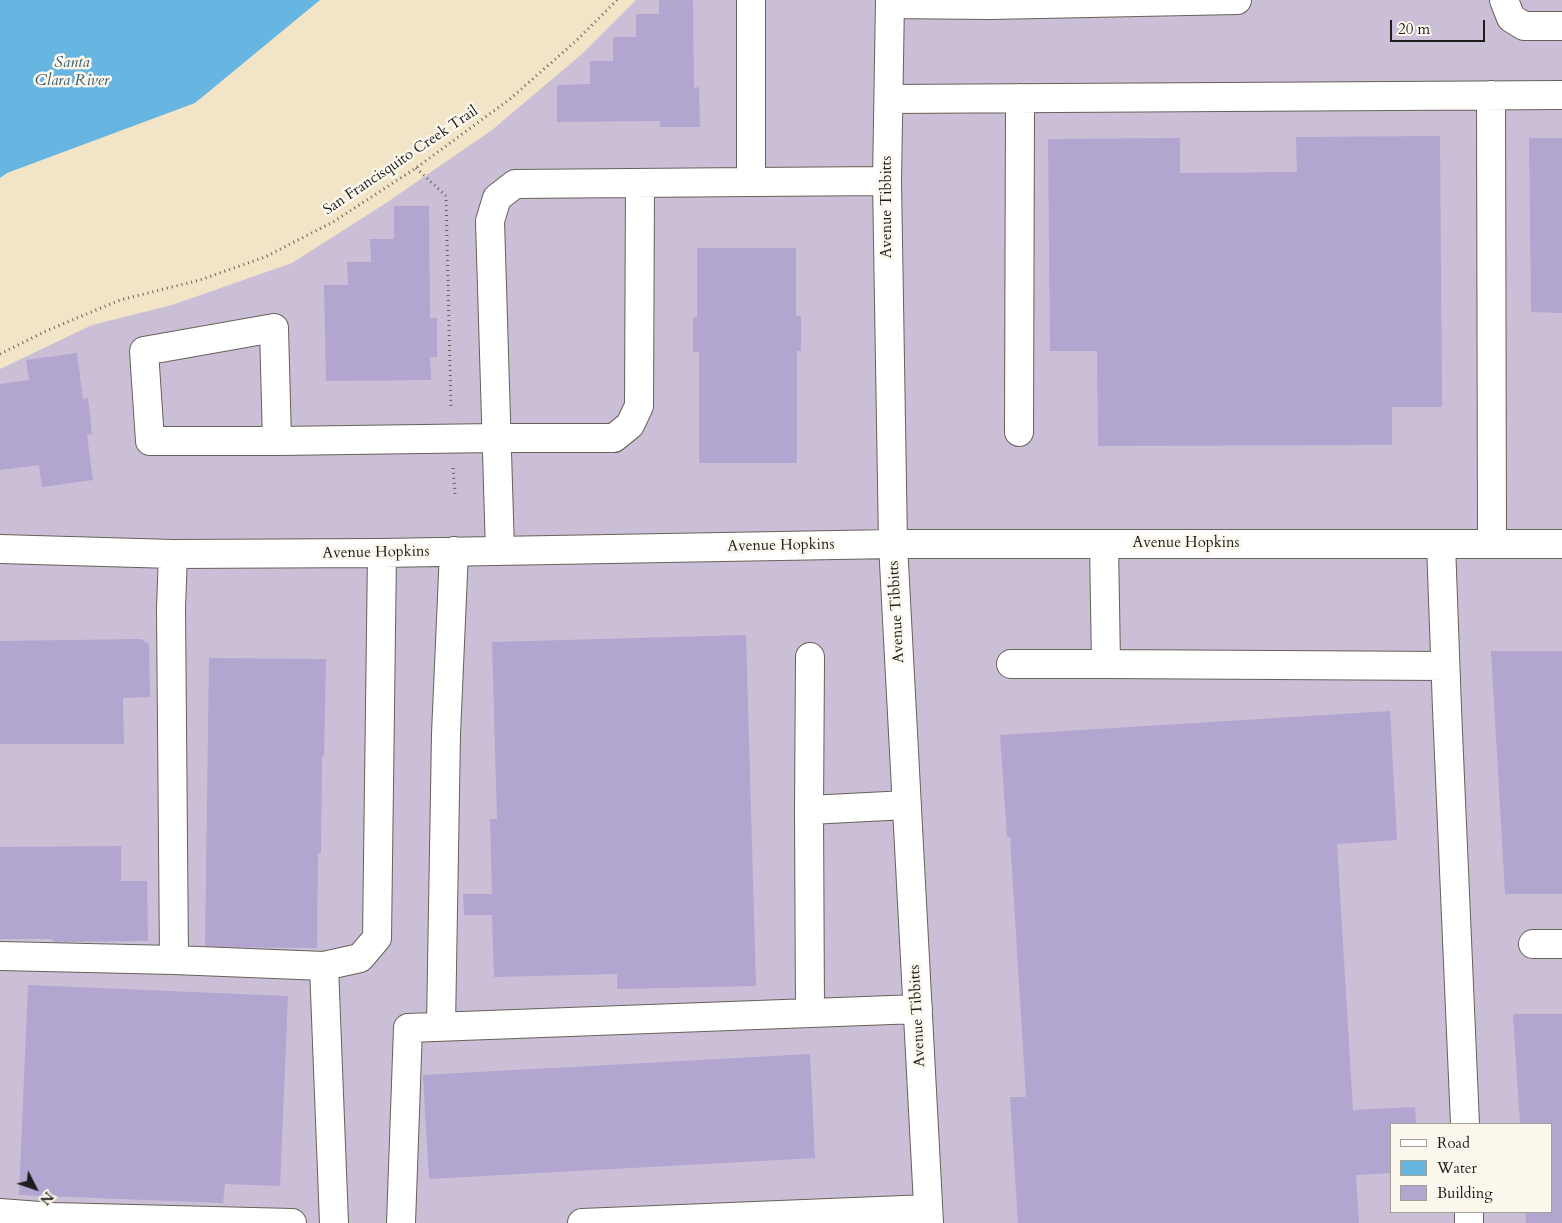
<!DOCTYPE html>
<html>
<head>
<meta charset="utf-8">
<style>
  body { margin:0 }
  #map { position:relative; width:1562px; height:1223px; overflow:hidden; background:#f2e4c7; font-family:Cardo,serif }
  canvas { display:block }
  .legend { position:absolute; left:1390px; top:1123px; width:162px; height:90px; box-sizing:border-box; background:#fbf7ec; border:1px solid #a29f99; margin:0; padding:6px 9px; list-style:none; font-size:15px; color:#1c1c1c }
  .legend li { display:flex; align-items:center; gap:10px; height:25px }
  .legend b { width:25px; border:1px solid #a29f99 }
  .north { position:absolute; left:10px; top:1163px; width:50px; height:50px; -webkit-text-stroke:4px #fbf7ec; paint-order:stroke; rotate:131deg; font-size:14px; font-weight:700; line-height:20px; text-align:center; color:#1c1c1c }
  .north::after { content:''; display:block; margin:auto; width:18px; height:22px; background:#1c1c1c; clip-path:polygon(50% 0,100% 100%,50% 72%,0 100%) }
  .scale { position:absolute; left:1390px; top:20px; width:95px; height:22px; box-sizing:border-box; border:2px solid #1c1c1c; border-top:0; padding-left:6px; font-size:15px; line-height:18px; white-space:nowrap; color:#1c1c1c; -webkit-text-stroke:4px #fbf7ec; paint-order:stroke }
</style>
</head>
<body>
<div id="map">
<canvas width="1562" height="1223"></canvas>
<ul class="legend">
<li><b style="height:6px;background:#fff"></b>Road</li>
<li><b style="height:14px;background:#67b5e1"></b>Water</li>
<li><b style="height:14px;background:#b2a5d0"></b>Building</li>
</ul>
<div class="north">N</div>
<div class="scale">20 m</div>
</div>
<script>
const g = document.querySelector('canvas').getContext('2d');
g.lineJoin = 'round';
function fillPath(path, color) {
  g.fillStyle = color;
  g.fill(path, 'evenodd');
}
function poly(rows) {
  const path = new Path2D();
  for (const r of rows) {
    path.moveTo(r[0], r[1]);
    for (let i = 2; i < r.length; i += 2) path.lineTo(r[i], r[i + 1]);
  }
  return path;
}
function stroke(path, color, width, dash) {
  g.strokeStyle = color;
  g.lineWidth = width;
  g.lineCap = dash ? 'butt' : 'round';
  g.setLineDash(dash || []);
  g.stroke(path);
}
function write(font, color, halo, rows, align = 'center') {
  g.font = font + ' Cardo,serif';
  g.lineWidth = 5;
  g.setLineDash([]);
  g.textBaseline = 'middle';
  g.strokeStyle = halo;
  g.fillStyle = color;
  for (const [text, x, y, turn = 0] of rows) {
    g.save();
    g.translate(x, y);
    g.rotate((+turn || 0) * Math.PI / 180);
    g.textAlign = isNaN(turn) ? turn : align;
    if (halo) g.strokeText(text, 0, 0);
    g.fillText(text, 0, 0);
    g.restore();
  }
}
const industrial = poly([
  [636,0,1562,0,1562,1223,0,1223,0,369,92,325,172,305,292,263,386,203,492,130,583,53],
  [1391,1124,1551,1124,1551,1212,1391,1212]
]);
const water = poly([
  [0,0,320,0,195,103,7,173,0,178]
]);
const building = poly([
  [659,0,693,0,694,88,699,87,700,127,660,127,660,121,557,122,557,85,590,84,590,61,613,61,613,37,636,37,636,14,659,14],
  [1440,136,1442,407,1392,407,1392,445,1098,446,1097,351,1050,351,1048,139,1180,138,1180,173,1297,172,1296,137],
  [1529,138,1562,138,1562,313,1531,312],
  [394,206,429,206,430,318,437,318,437,357,430,357,431,380,326,381,324,285,348,285,347,262,371,262,370,239,394,239],
  [697,248,796,248,796,316,801,316,801,351,797,351,797,463,699,463,699,352,693,352,693,318,697,317],
  [77,353,83,399,88,398,92,434,87,435,93,480,42,487,39,465,0,470,0,384,29,380,26,360],
  [746,635,756,986,617,989,617,974,494,977,492,915,464,915,463,894,492,894,490,819,497,819,492,642],
  [141,639,149,644,150,697,123,698,124,744,0,744,0,641],
  [1491,651,1562,651,1562,894,1505,894],
  [209,658,326,659,324,756,322,756,321,853,318,853,317,948,205,947],
  [1390,711,1397,840,1337,844,1353,1110,1415,1107,1416,1124,1391,1124,1391,1173,1356,1175,1359,1223,1018,1223,1010,1097,1026,1097,1010,837,1007,837,1000,735],
  [121,846,121,881,147,881,148,941,55,942,51,939,0,939,0,847],
  [28,985,288,996,280,1186,225,1184,223,1203,19,1195],
  [1513,1014,1562,1014,1562,1223,1526,1223,1525,1212,1551,1212,1551,1124,1520,1124],
  [810,1054,815,1158,429,1179,423,1075]
]);
const path = poly([
  [416,168,446,196,451,409],
  [0,354,46,331,120,300,200,280,265,257,333,222,416,168,510,99,577,40,617,0],
  [453,468,455,494]
]);
const minor = poly([
  [751,0,751,182,887,181],
  [890,0,887,181,893,544,929,1223],
  [1504,0,1511,18,1524,26,1562,26],
  [890,4,990,5,1237,0],
  [1491,95,1492,544],
  [889,99,1562,95],
  [1019,432,1020,98],
  [277,441,274,328,144,351,150,441,277,441,496,438,614,438,630,425,639,406,640,183],
  [1104,544,1106,664,1445,666],
  [1441,544,1447,709,1465,1124],
  [0,549,173,554,382,553,893,544,1562,544],
  [500,551,490,221,497,198,515,184,751,182],
  [173,554,171,608,174,960,324,966,360,958,377,938,382,553],
  [810,657,809,810,907,805],
  [1011,664,1106,664],
  [809,810,810,1013],
  [1533,944,1562,944],
  [0,956,174,960],
  [324,966,334,1223],
  [441,1026,446,734,454,551],
  [1469,1212,1469,1223],
  [0,1213,53,1217,292,1223],
  [401,1223,408,1028,918,1009],
  [582,1223,928,1209]
]);
const streetNames = [
  ["San Francisquito Creek Trail",401,161,-34],
  ["Avenue Tibbitts",888,207,-90],
  ["Avenue Hopkins",1186,544],
  ["Avenue Hopkins",781,546,-1],
  ["Avenue Hopkins",376,553,-1],
  ["Avenue Tibbitts",897,612,-93],
  ["Avenue Tibbitts",918,1016,-93]
];
const waterNames = [
  ["Santa",72,63],
  ["Clara River",72,81]
];
fillPath(industrial, '#cabfd6');
fillPath(water, '#67b5e1');
fillPath(building, '#b2a5d0');
stroke(minor, '#676258', 30);
stroke(path, '#676258', 3, [1, 4]);
stroke(minor, '#fff', 28);
write('15px', '#1c1c1c', '#fbf7ec', streetNames);
write('italic 16px', '#3a596b', '#fbf7ec', waterNames);
</script>
</body>
</html>
